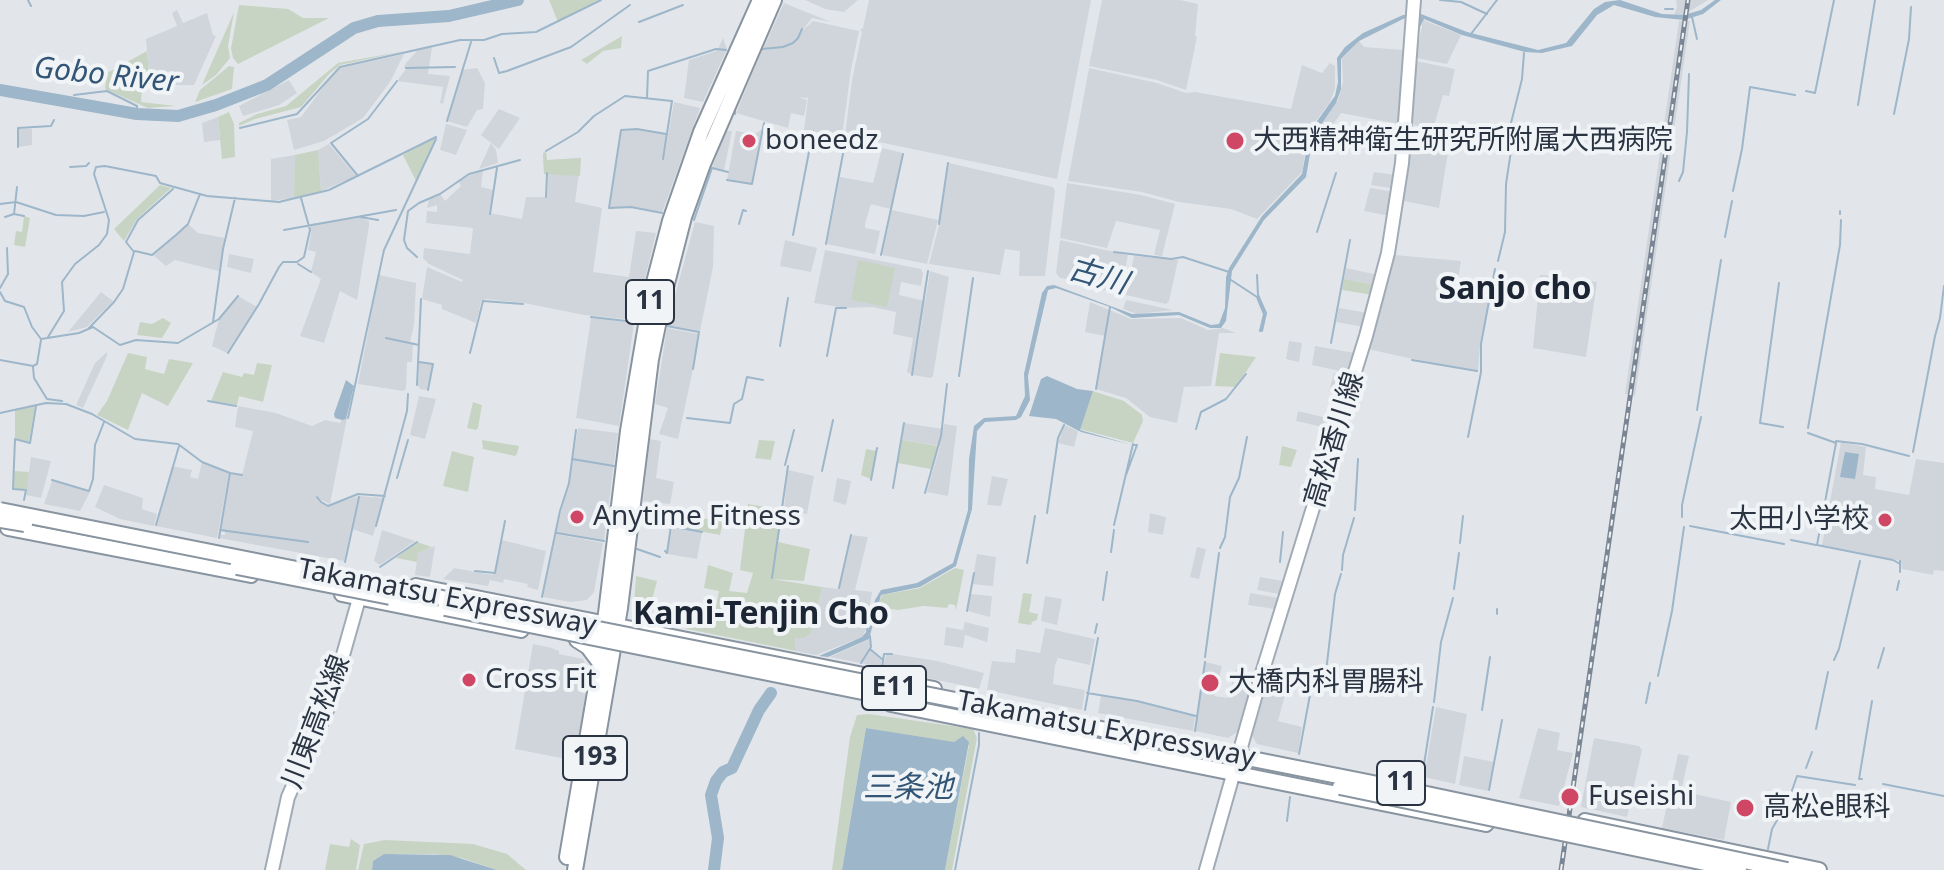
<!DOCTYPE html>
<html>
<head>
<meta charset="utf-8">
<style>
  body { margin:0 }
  canvas { display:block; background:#e2e6ea }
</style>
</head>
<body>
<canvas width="1944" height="870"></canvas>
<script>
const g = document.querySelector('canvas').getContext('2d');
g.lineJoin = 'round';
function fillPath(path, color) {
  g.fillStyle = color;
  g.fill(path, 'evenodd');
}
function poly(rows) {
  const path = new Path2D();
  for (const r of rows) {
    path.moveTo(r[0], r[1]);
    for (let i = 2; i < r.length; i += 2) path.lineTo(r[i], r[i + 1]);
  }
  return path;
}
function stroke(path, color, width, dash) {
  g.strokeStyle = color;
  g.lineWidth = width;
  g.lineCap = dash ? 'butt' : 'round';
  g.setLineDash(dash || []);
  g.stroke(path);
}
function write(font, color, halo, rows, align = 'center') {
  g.font = font + ' "Noto Sans","Noto Sans JP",sans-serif';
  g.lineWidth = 8;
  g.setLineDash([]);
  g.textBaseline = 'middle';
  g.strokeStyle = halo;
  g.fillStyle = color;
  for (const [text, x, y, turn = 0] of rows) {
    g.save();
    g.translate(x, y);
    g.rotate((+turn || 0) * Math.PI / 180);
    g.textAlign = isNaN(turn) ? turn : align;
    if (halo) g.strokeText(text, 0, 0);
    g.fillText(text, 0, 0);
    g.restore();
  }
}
const built = poly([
  [805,0,858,0,844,12,825,9],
  [869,0,1091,0,1057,179,845,135,852,80,862,32,860,30,863,28],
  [1102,0,1180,0,1198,4,1195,36,1197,37,1186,90,1157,80,1089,66],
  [1676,0,1708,0,1684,15,1674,15,1677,7],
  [784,3,831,22,812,18,802,31,813,21,859,31,851,70,842,136,804,130,808,98,798,97,807,100,804,116,791,113,788,128,736,113,762,50,785,47,763,49],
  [177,10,183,23,207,13,213,35,216,36,194,85,150,85,146,39,177,26,172,13],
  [1423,20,1461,35,1447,64,1416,58],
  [1679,21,1690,21,1635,396,1625,394],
  [723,38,727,49,703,102,684,98,689,60,717,51],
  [1359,41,1364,47,1404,50,1399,124,1341,113,1330,129,1317,130,1338,100,1343,82,1342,59],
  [432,47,428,74,450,76,443,104,440,103,443,87,397,81,406,69,404,68,406,63,418,50],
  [404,54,390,82,363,118,324,141,294,150,287,120,301,117,332,75,341,68],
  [1416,61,1455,69,1449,96,1443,95,1433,129,1414,125,1412,122],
  [1330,63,1335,66,1335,89,1330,102,1309,130,1302,172,1257,219,1231,209,1179,202,1142,192,1068,181,1089,68,1157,83,1186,93,1195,92,1291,109,1302,65,1322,73],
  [477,68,485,83,483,109,477,110,467,127,447,121,462,70],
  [289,80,297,93,279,105,243,116,239,106],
  [674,102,700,108,662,213,628,207,609,207,621,130,644,130,666,134,664,159],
  [499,109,520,118,499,149,481,135],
  [218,117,220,140,204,142,202,123],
  [446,124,467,130,456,155,440,150],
  [18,129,32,129,32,145,18,147],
  [763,129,752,184,727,180,736,131,754,134],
  [726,131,732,131,724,170,712,168],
  [1414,133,1450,140,1439,208,1404,201,1411,135],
  [491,143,496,150,498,163,479,169],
  [329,144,356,176,321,191,318,150],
  [882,148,903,153,891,209,871,204,865,224,865,228,880,231,875,254,827,244,840,177,873,183],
  [546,152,547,160,581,158,575,202,602,208,593,272,629,277,636,231,656,233,635,320,584,315,524,303,485,299,481,302,476,323,442,309,442,305,422,299,427,267,462,282,463,280,429,264,423,258,424,248,470,254,473,228,426,223,427,211,437,212,437,205,427,208,429,200,441,195,445,201,461,186,458,180,483,170,481,187,493,190,489,213,522,219,526,197,547,197,548,175,544,174,543,153],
  [295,155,294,198,271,201,271,159],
  [949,163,1053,187,1055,191,1045,276,1019,276,1020,251,1005,249,1000,275,929,264,940,221],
  [1374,172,1396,175,1395,185,1391,188,1371,185],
  [1067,183,1141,195,1175,204,1162,256,1154,255,1160,230,1116,221,1107,248,1060,238],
  [1370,188,1394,192,1390,216,1364,211],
  [892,210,938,220,927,264,882,255],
  [359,217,369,221,369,226,357,300,340,291,324,343,300,336,321,279,311,272,316,252,308,250,311,234,310,224],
  [695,222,714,226,713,267,700,331,667,325],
  [188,224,198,233,225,238,219,271,175,260,166,266,153,255],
  [785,240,817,248,811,272,780,266],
  [1060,240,1128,255,1121,291,1117,293,1097,289,1097,285,1060,278,1056,273],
  [825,250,921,269,923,273,921,286,901,282,899,295,925,301,911,374,907,372,913,338,893,334,896,312,872,307,846,308,814,303],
  [229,254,254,259,251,273,227,267],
  [1395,255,1461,261,1457,287,1466,289,1465,295,1490,298,1480,345,1478,371,1426,362,1368,349],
  [1134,256,1178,260,1169,301,1166,304,1126,295],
  [1346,268,1378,275,1375,285,1344,279],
  [930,271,949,277,933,376,931,378,913,375],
  [379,275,416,283,414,325,410,342,386,338,413,344,412,362,407,362,406,389,403,391,358,384],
  [1540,275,1552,276,1551,298,1573,301,1575,279,1597,282,1586,357,1533,348],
  [101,292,113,301,87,327,68,332],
  [238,296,257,307,227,353,212,346,219,319],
  [1126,300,1173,310,1137,314,1123,309],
  [1090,302,1131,319,1181,318,1208,330,1223,328,1236,333,1219,333,1211,386,1184,387,1177,423,1150,417,1126,398,1096,389,1105,336,1085,332],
  [1339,308,1368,313,1364,327,1336,322],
  [591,318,634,323,619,426,576,418],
  [667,328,698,334,693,369,678,439,659,434,668,408,655,404],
  [1289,341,1302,343,1299,362,1286,359],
  [1315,346,1355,353,1349,373,1312,365],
  [107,352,107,356,83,408,76,405,95,363],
  [419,362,433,364,428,390,420,389,418,385],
  [1334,373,1348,378,1343,395,1329,391],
  [419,396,436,399,425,439,410,435],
  [238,406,276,413,312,426,325,420,340,423,342,420,347,418,330,504,317,498,328,506,358,496,344,561,219,538,220,535,225,535,225,531,221,530,231,474,242,475,253,431,235,427],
  [1298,411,1335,420,1332,429,1296,421],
  [904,423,943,429,944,424,957,426,948,496,927,492,940,446,902,440],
  [1065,425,1078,431,1074,447,1058,443],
  [578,428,618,433,604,540,556,532,569,482],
  [650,439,661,441,656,478,674,482,670,504,643,501],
  [1841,442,1866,447,1863,475,1876,477,1875,489,1909,495,1916,459,1944,463,1944,571,1934,570,1933,575,1902,569,1901,561,1822,545],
  [31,457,51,461,41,498,26,495],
  [202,462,229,473,217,538,156,526,172,466,192,470,190,477,198,479],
  [788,470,814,476,807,514,784,509],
  [992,476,1008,479,1001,506,987,505],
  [837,478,851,481,846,505,833,501],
  [52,481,90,492,80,511,44,504],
  [104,485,143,498,142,509,157,514,154,526,120,519,95,507],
  [359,496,384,498,373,536,352,529],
  [1150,513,1166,517,1163,535,1148,532],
  [672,527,702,532,697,559,667,554],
  [382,530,415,541,380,565,374,561],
  [556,534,603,543,594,592,587,600,571,602,543,597],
  [851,535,868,537,855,590,872,592,866,630,862,637,816,655,796,651,795,637,805,638,811,633,822,587,839,589],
  [502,540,546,551,538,590,527,587,528,584,504,579,503,583,490,580,488,586,443,579,454,568,493,575],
  [435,546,430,577,415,575,418,553],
  [1197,547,1206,549,1199,579,1190,577],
  [977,554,996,557,993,586,972,584],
  [1260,577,1283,581,1279,594,1257,590],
  [1250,593,1278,598,1275,609,1248,605],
  [970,594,992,596,990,617,968,611],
  [1045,596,1062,599,1057,625,1041,621],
  [965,622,989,628,987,642,965,635,963,648,944,645,946,627,963,630],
  [1045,628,1095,639,1090,665,1058,658,1055,665,1053,684,1085,690,1082,710,987,690,992,661,1015,663,1016,649,1040,653],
  [870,639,870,650,881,660,881,667,830,657],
  [533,644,552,648,559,651,559,654,583,659,585,663,582,693,586,694,585,714,577,761,515,749],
  [887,653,937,661,984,673,979,689,882,668],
  [1205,662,1222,666,1214,696,1228,698,1236,669,1257,674,1239,731,1228,738,1195,731],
  [1270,676,1289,680,1278,721,1302,727,1298,753,1257,744,1252,736],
  [1101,696,1137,701,1195,716,1193,731,1098,713],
  [1436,707,1467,714,1455,784,1424,777],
  [1538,728,1560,733,1557,750,1573,753,1559,806,1519,798],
  [1594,738,1639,746,1642,750,1627,817,1581,807],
  [1678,754,1689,756,1681,791,1731,802,1724,840,1662,828],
  [1464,756,1494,762,1488,791,1459,785]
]);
const green = poly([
  [549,0,599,0,558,22],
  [239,5,288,9,303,18,329,18,238,64,233,58,231,48],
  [234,12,228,46,230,58,216,75,202,85],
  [622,36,621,48,603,51,587,64,581,60],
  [147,51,150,85,142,86,141,102,176,106,148,108,105,89,107,73],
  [405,51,340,65,330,73,301,107,255,119,239,126,239,123,257,114,286,106,338,63],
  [229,66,234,67,232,89,195,102,200,90],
  [229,112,234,124,235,157,222,159,218,117],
  [435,138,433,148,416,181,403,155],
  [318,150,321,191,294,198,295,155],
  [546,152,547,160,581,158,580,176,544,174,543,153],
  [160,185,171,188,137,219,124,241,114,229],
  [24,216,30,218,25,247,14,245,16,231,22,232],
  [858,260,895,268,887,307,851,300],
  [1344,279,1375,285,1373,295,1342,290],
  [163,318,171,323,162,338,137,335,140,322,152,324],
  [128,353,147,357,145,369,164,374,169,359,193,363,168,406,142,393,128,430,97,415,107,401],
  [1220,353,1256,357,1236,387,1215,386],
  [257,363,272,365,263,402,239,396,237,405,211,401,223,372,242,377,244,373,254,375],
  [1093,391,1124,401,1142,415,1143,421,1133,443,1079,429],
  [473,402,482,405,478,428,476,430,467,428],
  [35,406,29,442,15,438,15,410],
  [482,440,519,446,517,454,515,456,483,449],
  [759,440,775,441,771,460,755,458],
  [902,440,938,446,931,469,898,463],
  [1282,446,1297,450,1291,467,1279,465],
  [866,449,876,451,871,479,861,475],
  [452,451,474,457,468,492,443,486],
  [14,471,29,472,27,490,13,489],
  [748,504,783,510,778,542,810,549,804,581,772,579,822,587,811,633,805,638,795,638,796,651,687,629,683,626,655,621,653,618,653,615,666,615,713,623,719,591,704,588,708,565,733,573,729,591,747,593,753,573,740,570],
  [675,513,723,522,720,535,672,526],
  [417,542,432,547,418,553,417,562,396,558],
  [955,568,964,570,956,610,955,605,949,604,947,608,924,606,898,610,877,607,882,595,920,588],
  [636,576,657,581,651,604,644,617,637,614,634,604],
  [1023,593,1032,594,1029,612,1038,614,1037,620,1032,622,1031,625,1018,623],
  [869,714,973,729,977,738,952,870,945,870,969,745,866,728,842,870,832,870,850,737,857,715],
  [351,839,360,845,356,870,325,870,330,844,349,847],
  [385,840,473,844,507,854,526,870,497,870,462,858,435,854,384,854,373,861,372,870,358,870,364,844]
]);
const water = poly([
  [1620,0,1662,14,1684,15,1701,10,1715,0,1721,0,1703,14,1684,20,1655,17,1614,5,1597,15,1572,46,1542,53,1525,52,1462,35,1424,19,1420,27,1420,20,1405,18,1359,41,1341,59,1341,89,1336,103,1313,136,1306,177,1264,220,1232,271,1226,321,1221,328,1210,328,1179,315,1132,318,1110,307,1056,288,1048,290,1028,376,1030,400,1021,417,1016,420,985,422,977,431,972,509,956,566,920,587,881,595,869,639,828,657,819,656,862,637,868,630,875,600,881,590,917,583,953,563,968,510,969,459,974,426,984,418,1016,416,1025,396,1024,374,1042,293,1047,286,1054,285,1132,314,1179,312,1211,325,1219,324,1225,308,1226,277,1229,268,1262,216,1302,174,1310,131,1335,96,1338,82,1337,58,1345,47,1363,33,1403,15,1421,14,1467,32,1538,50,1566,43,1594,9,1605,2],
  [1047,376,1077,389,1093,391,1080,430,1132,445,1081,432,1056,419,1029,416,1041,379],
  [346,380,354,386,346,419,342,420,335,418,334,414],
  [1845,452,1859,454,1855,479,1840,477],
  [866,728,954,742,963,736,969,742,945,870,842,870],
  [384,854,450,855,497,870,372,870,373,861]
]);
const stream = poly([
  [28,0,31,6],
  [1440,0,1461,2,1487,14],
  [1665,9,1673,9],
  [1692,17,1697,39],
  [639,22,683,5],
  [1471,34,1497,0],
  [762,49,783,47,793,43,798,38,802,29],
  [494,58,499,73,507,71,571,47,630,5],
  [406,68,455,67],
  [1806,91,1815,93,1834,0],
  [74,95,107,91,137,106,137,114],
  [647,98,648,71,716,49,726,50],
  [1858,105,1875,0],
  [735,114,735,108],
  [1894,114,1909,39,1911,7],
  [447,121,471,42],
  [240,128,297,114,340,67,460,40,484,40,502,34,536,32,601,0],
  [1511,138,1511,123,1522,79,1524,53],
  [18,147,18,128,51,126,54,120],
  [546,151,578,132,594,116,625,96,672,101,663,159],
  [70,167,86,166,89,163],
  [358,176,331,143,368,119,397,81],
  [727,180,752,184,764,123],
  [1679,181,1683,172,1687,132,1689,74],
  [1733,191,1742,149,1750,87,1795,95],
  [546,197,547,173],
  [0,204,16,202,56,215,84,216,104,212],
  [662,213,631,207,609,208,621,130,637,129,666,134],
  [14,214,24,216],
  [490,214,497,168],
  [1840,214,1840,211],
  [5,217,14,214,17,187],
  [360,217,378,220],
  [694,220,712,168,728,172],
  [739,224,743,210,746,211],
  [939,224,948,163],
  [284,230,396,210],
  [1317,232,1336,173],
  [793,235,813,131],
  [1725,237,1732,201],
  [826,244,845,143],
  [135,251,152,255,176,235,188,224,200,194],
  [1114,252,1171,259,1183,257,1229,272],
  [881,255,903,154],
  [417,257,407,248,404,240,408,211,419,203,440,194,469,174,520,160],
  [1498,261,1505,232,1506,184,1511,151],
  [298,264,311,272],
  [1257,275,1258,295,1266,313,1262,331],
  [1228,278,1257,297,1264,314,1260,331],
  [1779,283,1760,423,1783,427],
  [0,288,8,274,7,248],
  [0,292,5,301,24,307,32,327,41,339,79,333,93,327,120,345,136,340,178,343,219,319,238,296],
  [591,317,635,322],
  [213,322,223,249,235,198],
  [667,326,699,332,693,369],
  [89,328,114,302,123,289,134,252,126,242,138,220,173,189],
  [48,337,64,311,62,282,75,264,99,245,107,234,109,220,94,174,96,167,105,166,156,176,160,183,207,196,279,202,329,190,436,137],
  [386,338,419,345],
  [1331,343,1350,240],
  [780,346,788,298],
  [228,353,259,304,279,267,283,262,297,262,304,257,310,230,301,198],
  [470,353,483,301,523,304],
  [827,356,836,308,846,308],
  [0,360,33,366,37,364,41,340],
  [1412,360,1477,371],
  [419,362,433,364,428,390],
  [33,367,34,378,47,399,62,401],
  [912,375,928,271],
  [959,376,973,278],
  [417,385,421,299],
  [1096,389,1110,307],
  [208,401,236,406],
  [1697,410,1721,260],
  [0,413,46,403,66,404,92,414,135,439,178,444,202,462,230,473,242,475],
  [348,418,384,250,436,139],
  [687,418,730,423,734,404,742,399,747,377,763,380],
  [1808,428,1840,245,1841,220],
  [1196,429,1201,412,1226,399,1246,374],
  [1808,433,1836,443,1817,545,1893,560,1900,564],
  [1468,437,1481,372,1481,344,1495,269],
  [1836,441,1862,444,1909,456],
  [1913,452,1935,336,1940,318,1944,286],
  [572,459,614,466],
  [785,465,794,430],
  [822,471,833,420],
  [1126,475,1137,445,1134,445],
  [397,478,408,440],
  [52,480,89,491,93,479,95,445,104,422],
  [871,480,877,448],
  [893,488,904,423],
  [925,493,941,436,947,384],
  [317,497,321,502,328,506,358,494,385,496],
  [24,500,26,490,13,489,15,439,30,443,36,406],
  [1355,510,1358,459],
  [1047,513,1058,438,1064,425],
  [1682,517,1682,505,1701,417],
  [156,525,179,446],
  [1114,525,1133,444],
  [376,526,407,411,408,394],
  [1690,526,1784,544],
  [220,530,308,542],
  [557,533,604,541],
  [219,538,230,473],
  [1791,540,1816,545],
  [1460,543,1463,516],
  [1220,548,1225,537,1230,497,1239,478,1247,437],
  [637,549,660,557],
  [665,551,667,553,671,526,702,532],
  [1111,552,1114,530],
  [1900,561,1900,572],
  [345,562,359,497],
  [1280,562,1283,532],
  [1027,563,1035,516],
  [380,567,417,542],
  [1342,570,1343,555,1354,518],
  [475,571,495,573,505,521],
  [772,578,788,466],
  [839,588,851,535],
  [1454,589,1459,553],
  [1897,590,1899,581],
  [542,597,560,511,569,483,576,430],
  [1103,600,1107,572],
  [967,611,974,573],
  [1497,614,1497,609],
  [867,631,870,608],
  [1095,633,1097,624],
  [870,649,883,660],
  [1205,657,1219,553],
  [1834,660,1839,649,1860,561],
  [861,663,871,647,870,636],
  [882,667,884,654,892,654],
  [1878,668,1884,648],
  [1658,676,1672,611,1684,527],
  [1313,680,1315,669,1326,672,1335,594,1341,574],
  [1087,693,1137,701,1196,716],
  [1434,702,1441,642,1453,598],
  [1646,703,1650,683],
  [1085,710,1098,638],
  [1482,710,1490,657],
  [1816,729,1828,672],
  [1195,731,1205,662],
  [1299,754,1312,684],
  [1806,768,1812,752],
  [1422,777,1433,707],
  [1862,779,1859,779,1872,701],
  [1883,784,1944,796],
  [1489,790,1502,720],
  [1287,821,1290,797],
  [1768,849,1772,829,1789,799,1797,776,1855,785],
  [955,870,979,745,979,733]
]);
const river = poly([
  [0,90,137,114,178,116,216,105,267,85,354,28,378,21,449,16,518,0],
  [714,870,718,838,711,795,716,781,723,772,732,768,759,710,771,693]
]);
const major = poly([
  [272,870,288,797,328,708,362,588],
  [1206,870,1262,673,1366,336,1388,253,1402,163,1414,0]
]);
const highway = poly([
  [8,528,251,575],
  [416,586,934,689],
  [342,594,521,630],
  [577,640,588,647,600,663],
  [891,704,1486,824],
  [1585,821,1819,870],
  [567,857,600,663,628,431,652,290,670,221,701,132,760,0],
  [575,870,620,608,651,359,665,291,684,217,703,164,774,0]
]);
const rail = poly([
  [1561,870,1688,0]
]);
const highwayBridge = poly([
  [0,510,1408,790,1787,870],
  [0,520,25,524],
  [237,567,390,597],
  [445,608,907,701],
  [1340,787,1739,870]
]);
const markers = [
  [749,141,8,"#cf4765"],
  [1235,141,10,"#cf4765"],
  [577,517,8,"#cf4765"],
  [1885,520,8,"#cf4765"],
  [469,680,8,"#cf4765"],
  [1210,683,10,"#cf4765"],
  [1570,797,10,"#cf4765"],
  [1745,808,10,"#cf4765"]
];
const shields = [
  [650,302,48],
  [894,688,64],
  [595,758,64],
  [1401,783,48]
];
const shieldNames = [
  ["11",650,302],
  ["E11",894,688],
  ["193",595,758],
  ["11",1401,783]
];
const poiNames = [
  ["boneedz",765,141],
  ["大西精神衛生研究所附属大西病院",1253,141],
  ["Anytime Fitness",593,517],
  ["太田小学校",1869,520,"right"],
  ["Cross Fit",485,680],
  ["大橋内科胃腸科",1228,683],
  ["Fuseishi",1588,797],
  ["高松e眼科",1763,808]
];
const streetNames = [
  ["高松香川線",1335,440,-73],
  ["Takamatsu Expressway",447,598,11],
  ["川東高松線",317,722,-69],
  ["Takamatsu Expressway",1106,730,11]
];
const waterNames = [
  ["Gobo River",106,76,6],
  ["古川",1098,277,16],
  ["三条池",908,788]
];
const quarterNames = [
  ["Sanjo cho",1515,290],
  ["Kami-Tenjin Cho",761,615]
];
fillPath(built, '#d0d5dc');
fillPath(green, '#c8d4c3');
fillPath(water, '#9db6ca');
stroke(stream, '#9db6ca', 2);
stroke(river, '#9db6ca', 12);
stroke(major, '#a1abb6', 16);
stroke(highway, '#8994a1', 18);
stroke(major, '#fff', 12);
stroke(highway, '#fff', 14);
stroke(rail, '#7b8694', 5);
stroke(rail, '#f1f4f7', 2, [6]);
stroke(highwayBridge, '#8994a1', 18, []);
stroke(highwayBridge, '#fff', 14);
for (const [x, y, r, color] of markers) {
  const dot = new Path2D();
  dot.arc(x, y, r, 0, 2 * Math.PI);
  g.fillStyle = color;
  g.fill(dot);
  stroke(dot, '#f1f4f7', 3);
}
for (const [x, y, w] of shields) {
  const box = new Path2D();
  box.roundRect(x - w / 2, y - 22, w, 44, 6);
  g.fillStyle = '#f1f4f7';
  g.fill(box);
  stroke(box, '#2a3442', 2);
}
write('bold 26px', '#2a3442', null, shieldNames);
write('28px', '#2a3442', '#f1f4f7', poiNames, 'left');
write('28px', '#2a3442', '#f1f4f7', streetNames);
write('italic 30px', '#335677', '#f1f4f7', waterNames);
write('bold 32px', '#1c2533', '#f1f4f7', quarterNames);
</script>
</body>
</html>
